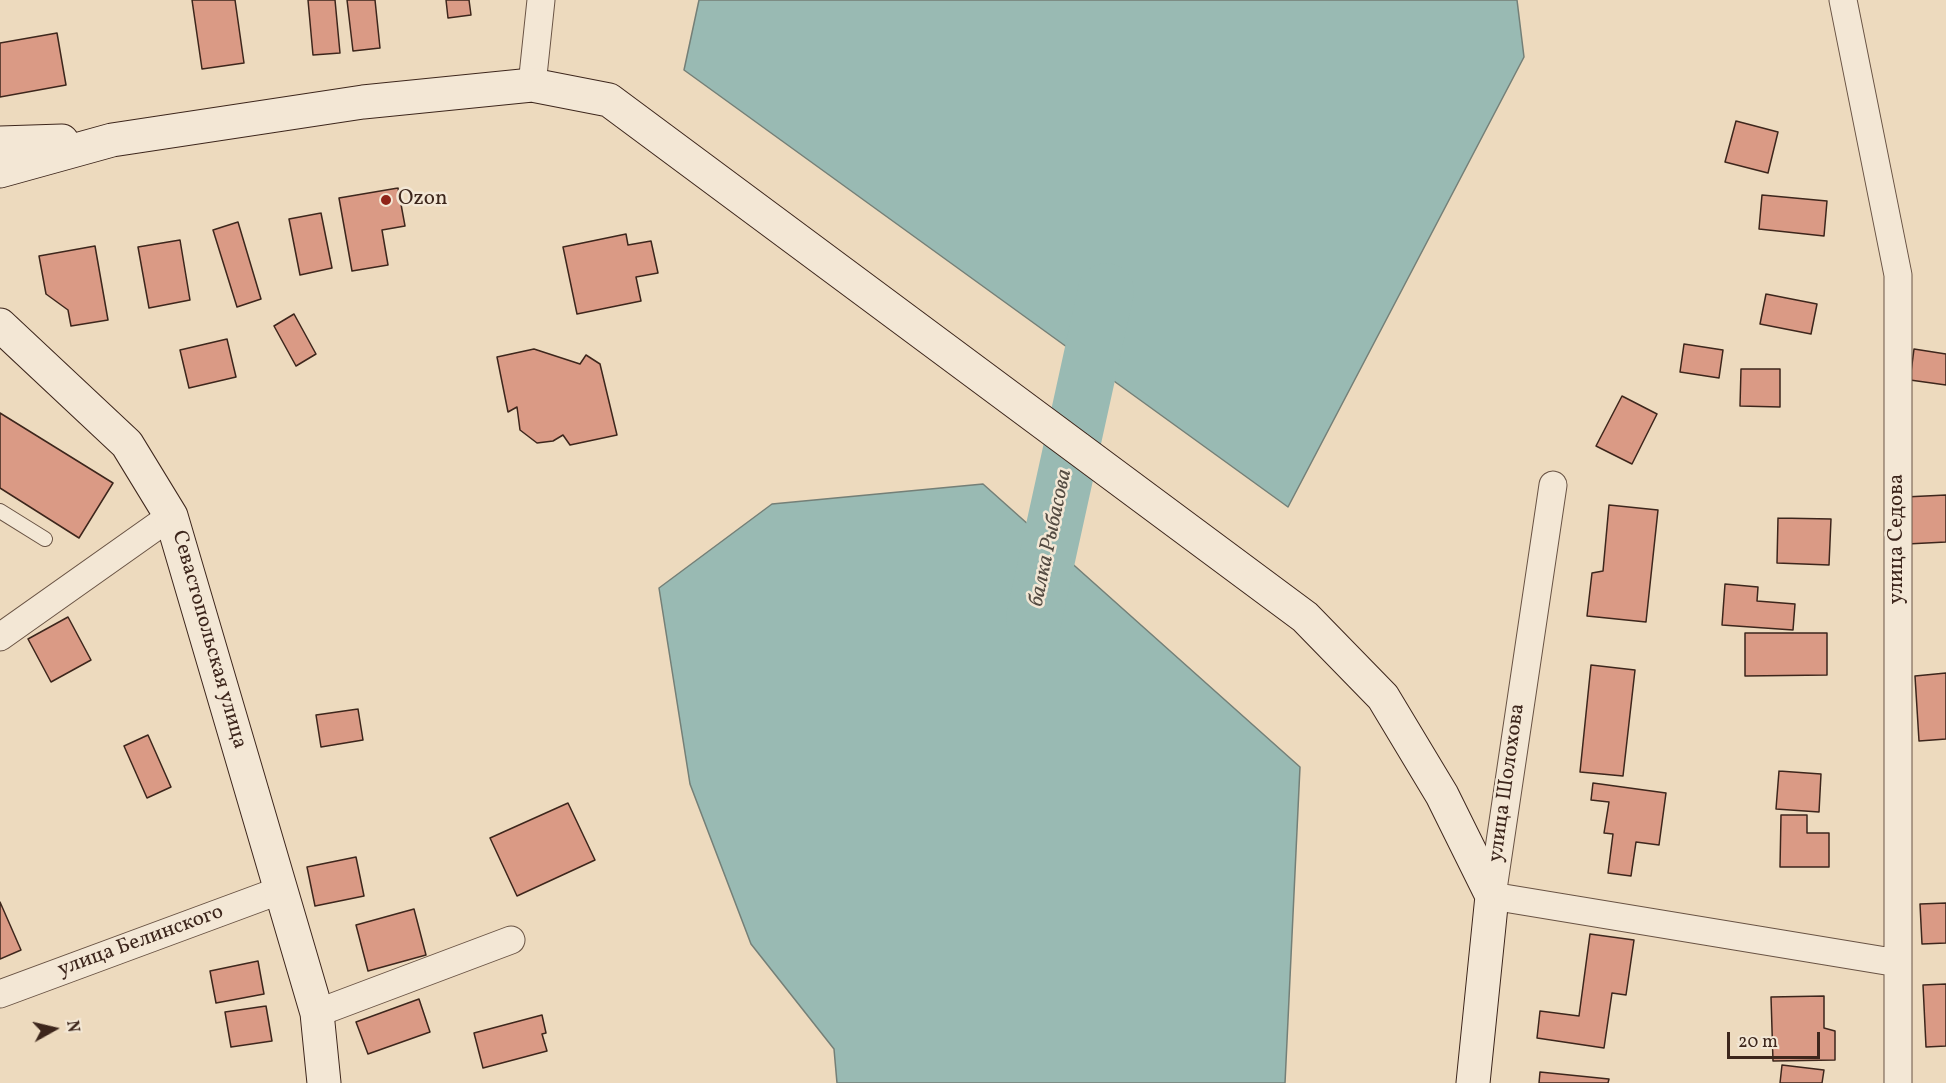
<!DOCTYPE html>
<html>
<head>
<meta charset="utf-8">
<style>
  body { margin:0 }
  #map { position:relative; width:1946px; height:1083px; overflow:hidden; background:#eddabe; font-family:Vollkorn,serif }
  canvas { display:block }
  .north { position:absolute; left:24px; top:999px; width:60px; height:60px; -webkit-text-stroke:4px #f3e7d5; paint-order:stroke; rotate:82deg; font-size:16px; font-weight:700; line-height:24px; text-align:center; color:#3d261c }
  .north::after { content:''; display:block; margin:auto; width:21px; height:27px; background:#3d261c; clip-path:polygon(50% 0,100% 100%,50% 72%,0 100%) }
  .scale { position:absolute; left:1727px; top:1032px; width:93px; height:27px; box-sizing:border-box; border:3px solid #3d261c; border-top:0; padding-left:8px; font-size:18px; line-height:21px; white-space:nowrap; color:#3d261c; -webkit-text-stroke:4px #f3e7d5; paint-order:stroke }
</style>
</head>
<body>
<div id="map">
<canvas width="1946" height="1083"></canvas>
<div class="north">N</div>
<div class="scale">20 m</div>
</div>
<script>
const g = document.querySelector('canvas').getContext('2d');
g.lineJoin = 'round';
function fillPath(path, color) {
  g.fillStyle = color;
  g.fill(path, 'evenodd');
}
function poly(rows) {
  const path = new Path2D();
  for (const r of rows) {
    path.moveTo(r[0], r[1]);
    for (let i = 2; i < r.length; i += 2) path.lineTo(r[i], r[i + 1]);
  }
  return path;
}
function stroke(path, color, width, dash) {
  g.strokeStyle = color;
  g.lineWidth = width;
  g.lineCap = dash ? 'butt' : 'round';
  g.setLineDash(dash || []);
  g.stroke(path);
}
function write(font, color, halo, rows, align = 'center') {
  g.font = font + ' Vollkorn,serif';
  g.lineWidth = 5;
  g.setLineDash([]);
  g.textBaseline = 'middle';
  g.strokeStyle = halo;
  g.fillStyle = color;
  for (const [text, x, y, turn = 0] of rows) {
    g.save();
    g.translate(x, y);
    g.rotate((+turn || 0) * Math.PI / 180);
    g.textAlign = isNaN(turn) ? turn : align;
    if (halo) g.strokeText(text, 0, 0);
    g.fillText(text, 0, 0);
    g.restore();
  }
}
const water = poly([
  [699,0,1517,0,1524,57,1288,507,684,70,699,0],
  [983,484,1300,767,1285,1083,837,1083,834,1049,751,944,690,784,659,588,772,504,983,484]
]);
const river = poly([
  [1034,618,1106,291]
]);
const building = poly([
  [192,0,235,0,244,63,202,69,192,0],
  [308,0,335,0,340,53,313,55,308,0],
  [347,0,375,0,380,48,353,51,347,0],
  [446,0,469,0,471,15,448,18,446,0],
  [57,33,66,85,0,97,0,43,57,33],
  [1736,121,1778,132,1768,173,1725,162,1736,121],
  [398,188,405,226,382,230,388,265,352,271,339,198,398,188],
  [1762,195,1827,201,1824,236,1759,229,1762,195],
  [321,213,332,268,300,275,289,219,321,213],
  [238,222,261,299,237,307,213,230,238,222],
  [626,234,628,245,651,241,658,273,636,277,641,301,577,314,563,247,626,234],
  [180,240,190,300,149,308,138,247,180,240],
  [95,246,108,320,71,326,68,310,46,294,39,256,95,246],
  [1766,294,1817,304,1811,334,1760,324,1766,294],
  [294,314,316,354,296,366,274,326,294,314],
  [227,339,236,377,189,388,180,350,227,339],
  [1684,344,1723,350,1719,378,1680,372,1684,344],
  [534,349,580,364,586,355,600,364,617,435,570,445,563,435,553,441,537,443,520,430,517,407,508,412,497,357,534,349],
  [1914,349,1946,354,1946,385,1910,380,1914,349],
  [1741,369,1780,369,1780,407,1740,406,1741,369],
  [1622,396,1657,414,1632,464,1596,446,1622,396],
  [0,413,113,483,79,538,0,488,0,413],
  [1946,495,1946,542,1907,544,1905,497,1946,495],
  [1609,505,1658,510,1646,622,1587,616,1592,573,1603,571,1609,505],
  [1778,518,1831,519,1829,565,1777,563,1778,518],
  [1725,584,1758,587,1757,601,1795,604,1793,630,1722,625,1725,584],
  [68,617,91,660,51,682,28,639,68,617],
  [1745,633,1827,633,1827,675,1745,676,1745,633],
  [1591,665,1635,670,1623,776,1580,772,1591,665],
  [1946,673,1946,739,1919,741,1915,676,1946,673],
  [358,709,363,740,321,747,316,715,358,709],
  [148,735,171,787,147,798,124,746,148,735],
  [1779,771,1821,774,1819,812,1776,809,1779,771],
  [1593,783,1666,793,1659,845,1636,842,1631,876,1608,873,1613,834,1604,833,1609,802,1591,800,1593,783],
  [568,803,595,860,517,896,490,838,568,803],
  [1781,815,1807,815,1807,833,1829,833,1829,867,1780,867,1781,815],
  [356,857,364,896,315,906,307,867,356,857],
  [0,902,21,950,0,959,0,902],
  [1946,903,1946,943,1922,944,1920,904,1946,903],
  [414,909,426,955,368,971,356,925,414,909],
  [1590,934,1634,940,1626,995,1612,993,1604,1048,1537,1038,1540,1011,1579,1016,1590,934],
  [258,961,264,994,216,1003,210,971,258,961],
  [1946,984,1946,1046,1926,1047,1923,985,1946,984],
  [1824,996,1824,1028,1835,1031,1835,1060,1773,1061,1771,997,1824,996],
  [419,999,430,1032,368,1054,356,1022,419,999],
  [266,1006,272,1041,231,1047,225,1012,266,1006],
  [542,1015,546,1033,542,1034,547,1051,483,1068,474,1033,542,1015],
  [1782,1065,1824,1070,1822,1083,1780,1083,1782,1065],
  [1540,1072,1609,1079,1608,1083,1539,1083,1540,1072]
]);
const lane = poly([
  [0,511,45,539]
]);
const street = poly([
  [1843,0,1898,275,1898,1083],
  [532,85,541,0],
  [1553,485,1492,896,1898,963],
  [0,637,171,516],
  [0,994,281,890],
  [317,1013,511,940]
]);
const secondary = poly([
  [0,143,62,141],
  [0,171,112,140,363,102,532,85,609,100,1305,617,1383,697,1442,795,1492,896,1473,1083],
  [0,325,127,444,171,516,317,1013,324,1083]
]);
const markers = [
  [386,200,6,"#8f2418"]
];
const poiNames = [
  ["Ozon",398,200]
];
const streetNames = [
  ["улица Седова",1898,539,-90],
  ["Севастопольская улица",208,640,74],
  ["улица Шолохова",1508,783,-82],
  ["улица Белинского",141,942,-20]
];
const waterNames = [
  ["балка Рыбасова",1052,538,-78]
];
fillPath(water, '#99bab3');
stroke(water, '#747f77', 1.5);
stroke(river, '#99bab3', 56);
fillPath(building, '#da9a85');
stroke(building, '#3d261c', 1.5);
stroke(lane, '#695344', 16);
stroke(street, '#695344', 29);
stroke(secondary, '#3d261c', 35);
stroke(lane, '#f3e7d5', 14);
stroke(street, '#f3e7d5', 27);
stroke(secondary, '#f3e7d5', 33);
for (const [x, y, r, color] of markers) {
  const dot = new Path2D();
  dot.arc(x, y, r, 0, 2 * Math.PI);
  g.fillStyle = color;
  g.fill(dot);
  stroke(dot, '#f3e7d5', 2);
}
write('21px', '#3d261c', '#f3e7d5', poiNames, 'left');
write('21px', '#3d261c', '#f3e7d5', streetNames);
write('italic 22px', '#544b42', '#f3e7d5', waterNames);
</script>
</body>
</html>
